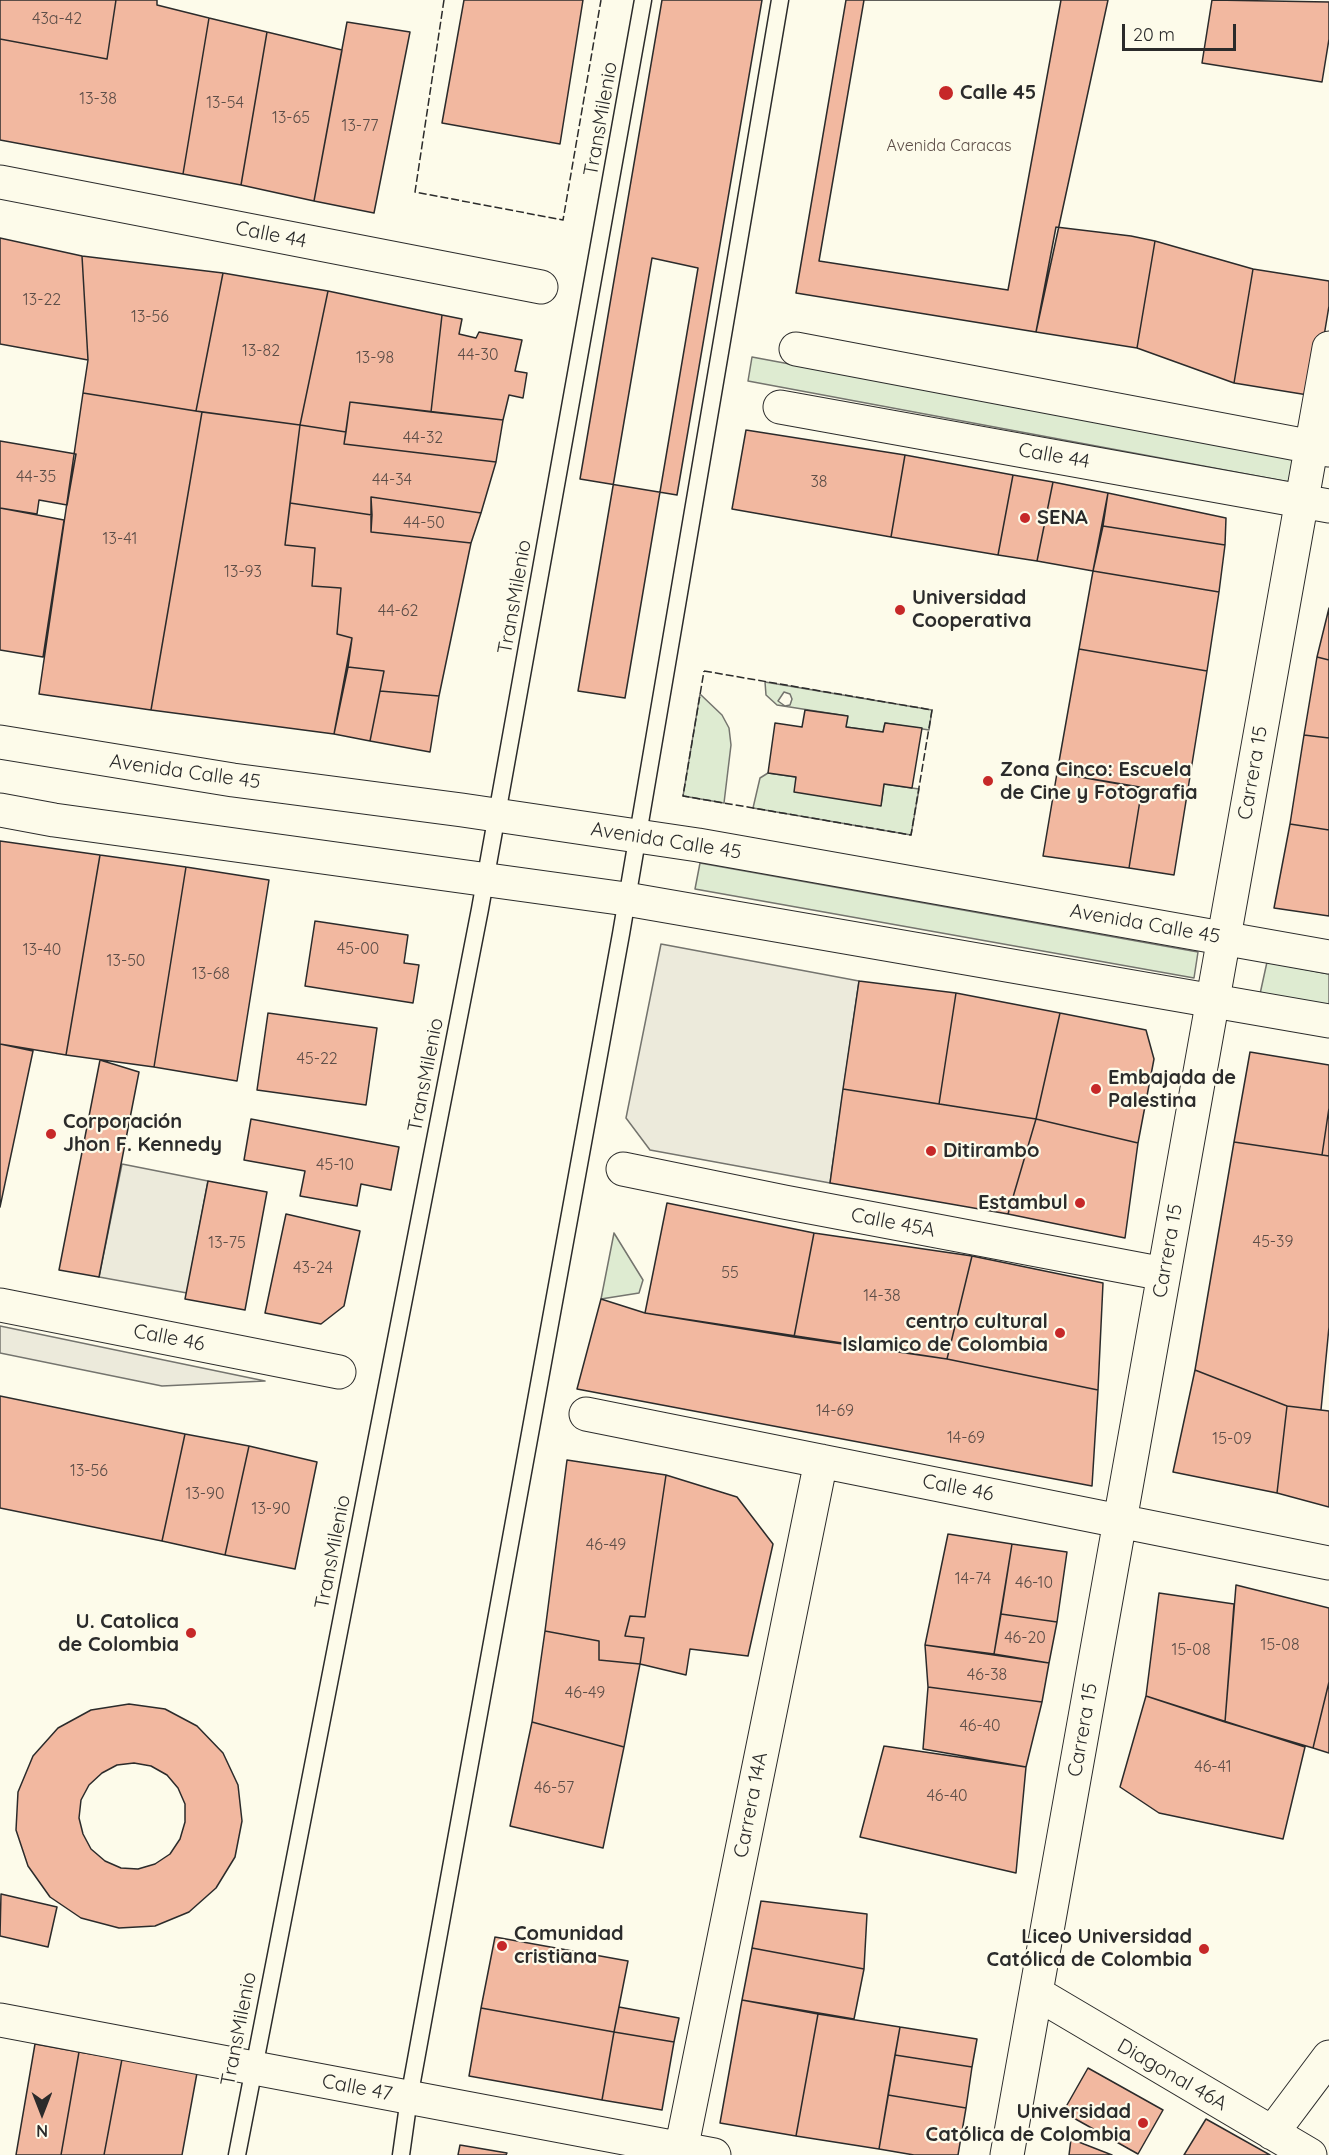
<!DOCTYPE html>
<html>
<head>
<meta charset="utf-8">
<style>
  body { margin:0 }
  #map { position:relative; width:1329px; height:2155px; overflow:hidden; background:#fdfbea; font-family:Quicksand,sans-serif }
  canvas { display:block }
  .north { position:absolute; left:12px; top:2083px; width:60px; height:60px; -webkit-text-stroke:4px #fdfbea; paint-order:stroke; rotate:180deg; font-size:16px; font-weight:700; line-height:24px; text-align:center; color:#2b2b2b }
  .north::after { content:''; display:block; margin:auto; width:21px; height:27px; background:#2b2b2b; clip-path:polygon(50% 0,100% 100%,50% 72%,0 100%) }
  .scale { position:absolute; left:1122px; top:24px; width:114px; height:27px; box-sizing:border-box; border:3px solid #2b2b2b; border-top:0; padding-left:8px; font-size:18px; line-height:21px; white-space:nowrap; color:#2b2b2b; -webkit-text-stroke:4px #fdfbea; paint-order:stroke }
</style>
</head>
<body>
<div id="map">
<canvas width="1329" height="2155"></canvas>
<div class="north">N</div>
<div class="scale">20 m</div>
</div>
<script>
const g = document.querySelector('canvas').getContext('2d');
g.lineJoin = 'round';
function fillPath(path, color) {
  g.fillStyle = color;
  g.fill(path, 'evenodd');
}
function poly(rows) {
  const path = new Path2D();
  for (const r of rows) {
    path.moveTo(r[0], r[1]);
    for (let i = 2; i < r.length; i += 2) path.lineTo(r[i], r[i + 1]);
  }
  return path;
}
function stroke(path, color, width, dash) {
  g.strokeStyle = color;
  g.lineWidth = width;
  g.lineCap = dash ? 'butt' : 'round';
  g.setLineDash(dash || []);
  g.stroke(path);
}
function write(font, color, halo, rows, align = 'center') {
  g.font = font + ' Quicksand,sans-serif';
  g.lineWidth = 4.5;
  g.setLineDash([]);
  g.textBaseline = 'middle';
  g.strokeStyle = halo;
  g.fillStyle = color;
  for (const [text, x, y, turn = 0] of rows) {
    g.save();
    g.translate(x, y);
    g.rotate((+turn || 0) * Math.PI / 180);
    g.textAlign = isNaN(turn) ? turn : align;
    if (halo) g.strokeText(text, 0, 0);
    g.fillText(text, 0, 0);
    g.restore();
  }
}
const green = poly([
  [752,357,1295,458,1289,482,748,381,752,357],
  [765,682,932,710,929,730,885,723,883,732,846,727,847,716,777,705,766,695,765,682],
  [784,692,790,694,792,699,790,705,785,706,778,701,784,692],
  [700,694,722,715,729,728,731,745,724,803,683,796,700,694],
  [768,773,796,777,881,805,884,784,919,789,911,835,753,808,760,778,768,773],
  [700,863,1198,952,1194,978,695,889,700,863],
  [1267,962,1329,974,1329,1008,1260,994,1267,962],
  [614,1233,643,1280,639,1293,601,1299,614,1233]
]);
const parking = poly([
  [661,944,859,981,830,1183,650,1150,626,1118,661,944],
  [122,1164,208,1181,187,1293,99,1277,122,1164],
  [0,1326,265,1381,162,1386,0,1353,0,1326]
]);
const building = poly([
  [0,0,116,0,107,59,0,39,0,0],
  [116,0,157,0,157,5,209,18,183,174,0,140,0,39,107,59,116,0],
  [464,0,583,0,560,144,442,123,464,0],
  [662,0,762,0,677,495,580,479,662,0],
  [846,0,1108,0,1036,332,796,293,846,0],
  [864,0,1061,0,1008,290,819,261,864,0],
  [1212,0,1329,2,1329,39,1322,82,1202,63,1212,0],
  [209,18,267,32,241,185,183,174,209,18],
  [347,22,410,32,374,213,314,201,347,22],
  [267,32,342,50,314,201,241,185,267,32],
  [1056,227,1131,236,1155,241,1137,348,1036,332,1056,227],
  [0,238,82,256,88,360,0,344,0,238],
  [1155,241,1253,269,1234,383,1137,348,1155,241],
  [82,256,223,273,196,411,83,393,88,360,82,256],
  [652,258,698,268,625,698,578,691,652,258],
  [1253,269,1329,281,1329,306,1314,396,1234,383,1253,269],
  [223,273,328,291,300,425,196,411,223,273],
  [328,291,442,315,431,412,350,402,346,432,300,425,328,291],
  [442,315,462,319,459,334,476,338,479,332,522,340,515,371,527,373,523,398,509,395,503,420,431,412,442,315],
  [83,393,202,412,151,710,39,694,83,393],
  [350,402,503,420,496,462,344,444,350,402],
  [202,412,300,425,285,545,315,548,312,586,341,588,337,634,352,638,334,734,151,710,202,412],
  [300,425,346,432,344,444,496,462,481,513,371,497,372,515,290,503,300,425],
  [746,430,905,455,891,537,732,509,746,430],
  [0,441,76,454,67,505,39,500,37,514,0,508,0,441],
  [905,455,1013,475,998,555,891,537,905,455],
  [1013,475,1053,482,1037,561,998,555,1013,475],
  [1053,482,1108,493,1093,571,1037,561,1053,482],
  [1108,493,1226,518,1225,545,1103,526,1108,493],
  [371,497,481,513,471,543,371,532,371,497],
  [290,503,372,515,371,532,471,543,439,696,380,691,384,671,348,667,352,638,337,634,341,588,312,586,315,548,285,545,290,503],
  [0,508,64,520,43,657,0,650,0,508],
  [1103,526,1225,545,1219,592,1093,571,1103,526],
  [1093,571,1219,592,1207,671,1079,649,1093,571],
  [1329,608,1329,660,1317,657,1329,608],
  [1079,649,1207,671,1187,795,1057,773,1079,649],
  [1317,657,1329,660,1329,738,1304,735,1317,657],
  [348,667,384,671,370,741,334,734,348,667],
  [380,691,439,696,430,752,370,741,380,691],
  [805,710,848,716,846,727,883,732,885,723,922,728,912,788,884,784,881,806,794,792,796,777,768,773,775,723,802,727,805,710],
  [1304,735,1329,738,1329,830,1290,824,1304,735],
  [1057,773,1142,788,1129,868,1043,856,1057,773],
  [1142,788,1187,795,1174,875,1129,868,1142,788],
  [1290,824,1329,830,1329,916,1274,908,1290,824],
  [0,841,100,855,66,1055,0,1044,0,841],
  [100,855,186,867,154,1067,66,1055,100,855],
  [186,867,269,880,237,1081,154,1067,186,867],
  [315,921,408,935,404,963,419,965,413,1003,305,986,315,921],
  [859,981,956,993,939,1104,843,1089,859,981],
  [956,993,1060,1013,1036,1119,939,1104,956,993],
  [268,1013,377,1028,366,1105,257,1090,268,1013],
  [1060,1013,1146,1030,1154,1059,1138,1143,1036,1119,1060,1013],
  [0,1044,33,1051,0,1207,0,1044],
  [1250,1052,1329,1065,1329,1108,1322,1155,1234,1142,1250,1052],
  [100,1060,139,1072,99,1277,59,1270,100,1060],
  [843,1089,1036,1119,1008,1214,830,1183,843,1089],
  [1329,1108,1329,1156,1322,1155,1329,1108],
  [251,1119,399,1147,391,1190,361,1184,357,1206,300,1196,305,1171,244,1160,251,1119],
  [1036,1119,1138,1143,1125,1238,1008,1214,1036,1119],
  [1234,1142,1329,1156,1329,1327,1321,1410,1287,1406,1195,1370,1234,1142],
  [208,1181,267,1192,245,1310,185,1299,208,1181],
  [667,1203,814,1233,794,1337,645,1313,667,1203],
  [286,1214,360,1231,344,1306,321,1324,265,1313,286,1214],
  [814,1233,972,1256,947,1359,794,1337,814,1233],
  [972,1256,1103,1283,1098,1390,947,1359,972,1256],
  [601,1299,645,1313,947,1359,1098,1390,1092,1486,577,1389,601,1299],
  [1195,1370,1287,1406,1277,1493,1173,1472,1195,1370],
  [0,1396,185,1434,162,1541,0,1508,0,1396],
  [1287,1406,1329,1411,1329,1507,1277,1493,1287,1406],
  [185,1434,249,1446,225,1555,162,1541,185,1434],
  [249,1446,317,1462,295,1569,225,1555,249,1446],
  [567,1460,666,1475,645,1617,630,1616,625,1636,644,1638,640,1664,599,1660,599,1641,545,1631,567,1460],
  [666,1475,737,1497,773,1544,748,1656,690,1649,686,1675,640,1664,644,1638,625,1636,630,1616,645,1617,666,1475],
  [948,1534,1012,1544,994,1654,925,1645,948,1534],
  [1012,1544,1067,1552,1057,1622,1001,1614,1012,1544],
  [1236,1585,1329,1608,1329,1682,1313,1748,1225,1722,1236,1585],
  [1159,1593,1234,1604,1225,1722,1146,1696,1159,1593],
  [1001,1614,1057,1622,1049,1663,994,1654,1001,1614],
  [545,1631,599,1641,599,1660,640,1664,624,1747,532,1722,545,1631],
  [925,1645,1049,1663,1042,1702,928,1687,925,1645],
  [1329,1682,1329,1753,1313,1748,1329,1682],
  [928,1687,1042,1702,1026,1767,923,1749,928,1687],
  [1146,1696,1305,1747,1283,1839,1159,1813,1120,1787,1146,1696],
  [129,1704,165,1709,197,1726,223,1753,238,1785,242,1821,235,1857,216,1888,189,1912,155,1926,119,1928,81,1918,50,1897,28,1866,16,1830,18,1792,33,1756,58,1728,91,1710,129,1704],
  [134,1763,151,1766,167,1775,178,1788,185,1804,185,1822,180,1839,170,1854,155,1864,138,1869,121,1868,105,1861,91,1849,83,1834,79,1818,81,1800,89,1785,102,1773,117,1765,134,1763],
  [532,1722,624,1747,603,1848,510,1826,532,1722],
  [884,1746,1026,1767,1016,1873,860,1837,884,1746],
  [1,1894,57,1907,48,1947,0,1936,1,1894],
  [761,1901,867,1914,864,1969,752,1948,761,1901],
  [495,1937,628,1961,614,2032,481,2008,495,1937],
  [752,1948,864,1969,854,2019,742,2000,752,1948],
  [742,2000,818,2014,796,2136,720,2123,742,2000],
  [619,2007,679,2018,674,2042,614,2032,619,2007],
  [481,2008,614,2032,602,2100,469,2076,481,2008],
  [818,2014,900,2027,879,2149,796,2136,818,2014],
  [900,2027,977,2039,972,2067,895,2055,900,2027],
  [614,2032,674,2042,662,2110,602,2100,614,2032],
  [35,2044,79,2052,61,2155,16,2155,35,2044],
  [79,2052,122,2059,104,2155,61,2155,79,2052],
  [895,2055,972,2067,966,2108,888,2095,895,2055],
  [122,2059,197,2073,182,2155,104,2155,122,2059],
  [1088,2068,1163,2110,1138,2154,1063,2112,1088,2068],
  [888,2095,966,2108,958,2155,914,2155,879,2149,888,2095],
  [1206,2119,1270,2155,1184,2155,1206,2119],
  [1071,2139,1112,2155,1069,2155,1071,2139],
  [460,2145,507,2153,506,2155,458,2155,460,2145]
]);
const lane = poly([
  [237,2155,480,909,643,0],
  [401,2155,409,2098,621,934,780,0]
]);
const street = poly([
  [0,182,541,287],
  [796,349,1329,450],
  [780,407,1329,506],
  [623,1169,784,1202,1164,1274],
  [0,1305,339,1372],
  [586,1414,1329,1563],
  [1036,1993,1310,2155],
  [0,2020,714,2155],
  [1272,2133,1329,2057],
  [681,2150,821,1461],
  [1007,2155,1329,348]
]);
const secondary = poly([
  [0,742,233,780,462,810,698,845,1329,957],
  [0,810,54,820,626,899,1329,1021]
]);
const fence = poly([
  [444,0,415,192,563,220,601,0],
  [704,671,932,710,911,835,683,796,704,671]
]);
const markers = [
  [946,93,8,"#c62828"],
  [1025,518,6,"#c62828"],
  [900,610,6,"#c62828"],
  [988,781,6,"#c62828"],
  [1096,1089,6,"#c62828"],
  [51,1134,6,"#c62828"],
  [931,1151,6,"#c62828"],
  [1080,1203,6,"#c62828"],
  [1060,1333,6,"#c62828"],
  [191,1633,6,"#c62828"],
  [502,1946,6,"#c62828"],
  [1204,1949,6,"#c62828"],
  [1143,2123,6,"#c62828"]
];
const numberNames = [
  ["43a-42",57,19],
  ["13-38",98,99],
  ["13-54",225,103],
  ["13-65",291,118],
  ["13-77",360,126],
  ["Avenida Caracas",949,146],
  ["13-22",42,300],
  ["13-56",150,317],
  ["13-82",261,351],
  ["44-30",478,355],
  ["13-98",375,358],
  ["44-32",423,438],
  ["44-35",36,477],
  ["44-34",392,480],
  ["38",819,482],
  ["44-50",424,523],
  ["13-41",120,539],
  ["13-93",243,572],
  ["44-62",398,611],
  ["45-00",358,949],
  ["13-40",42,950],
  ["13-50",126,961],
  ["13-68",211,974],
  ["45-22",317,1059],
  ["45-10",335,1165],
  ["45-39",1273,1242],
  ["13-75",227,1243],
  ["43-24",313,1268],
  ["55",730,1273],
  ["14-38",882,1296],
  ["14-69",835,1411],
  ["14-69",966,1438],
  ["15-09",1232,1439],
  ["13-56",89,1471],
  ["13-90",205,1494],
  ["13-90",271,1509],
  ["46-49",606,1545],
  ["14-74",973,1579],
  ["46-10",1034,1583],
  ["46-20",1025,1638],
  ["15-08",1280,1645],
  ["15-08",1191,1650],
  ["46-38",987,1675],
  ["46-49",585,1693],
  ["46-40",980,1726],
  ["46-41",1213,1767],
  ["46-57",554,1788],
  ["46-40",947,1796]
];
const poiNames = [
  ["Calle 45",960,93],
  ["SENA",1037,518],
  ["Universidad",912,598],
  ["Cooperativa",912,621],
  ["Zona Cinco: Escuela",1000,770],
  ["de Cine y Fotografia",1000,793],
  ["Embajada de",1108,1078],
  ["Palestina",1108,1101],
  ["Corporación",63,1122],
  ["Jhon F. Kennedy",63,1145],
  ["Ditirambo",943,1151],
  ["Estambul",1068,1203,"right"],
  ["centro cultural",1048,1322,"right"],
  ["Islamico de Colombia",1048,1345,"right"],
  ["U. Catolica",179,1622,"right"],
  ["de Colombia",179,1645,"right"],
  ["Comunidad",514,1934],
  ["cristiana",514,1957],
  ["Liceo Universidad",1192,1937,"right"],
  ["Católica de Colombia",1192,1960,"right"],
  ["Universidad",1131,2112,"right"],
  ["Católica de Colombia",1131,2135,"right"]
];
const streetNames = [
  ["TransMilenio",601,119,-80],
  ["Calle 44",271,235,11],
  ["Calle 44",1054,456,10],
  ["TransMilenio",515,597,-80],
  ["Avenida Calle 45",185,772,8],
  ["Carrera 15",1253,773,-80],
  ["Avenida Calle 45",666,841,9],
  ["Avenida Calle 45",1145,924,10],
  ["TransMilenio",426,1075,-79],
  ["Calle 45A",893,1223,11],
  ["Carrera 15",1168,1251,-80],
  ["Calle 46",169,1338,11],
  ["Calle 46",958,1488,11],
  ["TransMilenio",333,1552,-79],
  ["Carrera 15",1083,1730,-80],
  ["Carrera 14A",751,1805,-79],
  ["TransMilenio",239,2029,-79],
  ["Diagonal 46A",1172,2075,30],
  ["Calle 47",357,2088,11]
];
fillPath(green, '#deebd1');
stroke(green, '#74746e', 1.5);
fillPath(parking, '#eceadb');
stroke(parking, '#74746e', 1.5);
fillPath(building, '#f2b8a0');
stroke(building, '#2b2b2b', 1.5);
stroke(lane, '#2b2b2b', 19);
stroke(street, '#2b2b2b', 35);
stroke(secondary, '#2b2b2b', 35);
stroke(lane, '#fdfbea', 16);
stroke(street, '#fdfbea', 33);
stroke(secondary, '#fdfbea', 33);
stroke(fence, '#2b2b2b', 1.5, [8, 3]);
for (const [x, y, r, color] of markers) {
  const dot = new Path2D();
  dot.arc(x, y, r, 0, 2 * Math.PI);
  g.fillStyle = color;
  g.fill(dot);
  stroke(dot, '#fdfbea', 2);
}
write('16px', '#5d4e48', null, numberNames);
write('bold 20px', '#2b2b2b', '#fdfbea', poiNames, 'left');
write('20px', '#2b2b2b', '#fdfbea', streetNames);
</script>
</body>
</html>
